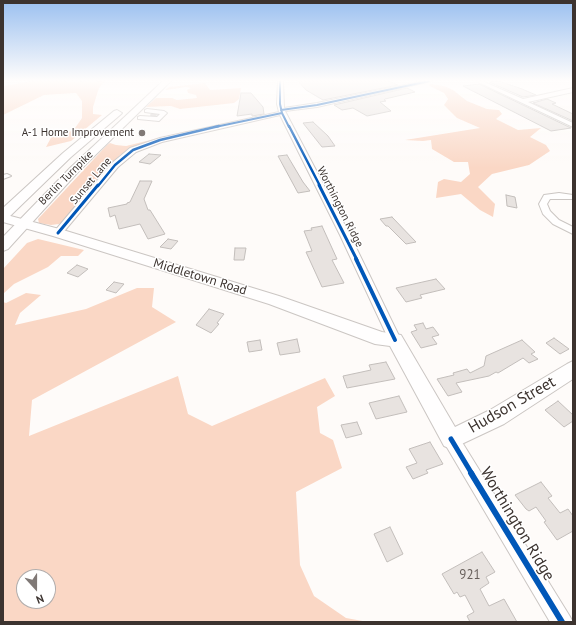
<!DOCTYPE html>
<html>
<head>
<meta charset="utf-8">
<style>
  body { margin:0 }
  #map { position:relative; width:576px; height:625px; overflow:hidden; background:#fefbf9; font-family:"PT Sans",sans-serif }
  canvas { display:block }
  .frame { position:absolute; inset:0; border:4px solid #3c332f; pointer-events:none }
  .north { position:absolute; left:16px; top:569px; width:40px; height:40px; box-sizing:border-box; background:#fff; border:1px solid #b1adac; border-radius:50%; rotate:159deg; font-size:11px; font-weight:700; line-height:16px; text-align:center; color:#3c332f }
  .north::after { content:''; display:block; margin:auto; width:14px; height:18px; background:#807976; clip-path:polygon(50% 0,100% 100%,50% 72%,0 100%) }
</style>
</head>
<body>
<div id="map">
<canvas width="576" height="625"></canvas>
<div class="frame"></div>
<div class="north">N</div>
</div>
<script>
const g = document.querySelector('canvas').getContext('2d');
g.lineJoin = 'round';
function fillPath(path, color) {
  g.fillStyle = color;
  g.fill(path, 'evenodd');
}
function poly(rows) {
  const path = new Path2D();
  for (const r of rows) {
    path.moveTo(r[0], r[1]);
    for (let i = 2; i < r.length; i += 2) path.lineTo(r[i], r[i + 1]);
  }
  return path;
}
function stroke(path, color, width, dash) {
  g.strokeStyle = color;
  g.lineWidth = width;
  g.lineCap = dash ? 'butt' : 'round';
  g.setLineDash(dash || []);
  g.stroke(path);
}
function write(font, color, halo, rows, align = 'center') {
  g.font = font + ' "PT Sans",sans-serif';
  g.lineWidth = 3;
  g.setLineDash([]);
  g.textBaseline = 'middle';
  g.strokeStyle = halo;
  g.fillStyle = color;
  for (const [text, x, y, turn = 0] of rows) {
    g.save();
    g.translate(x, y);
    g.rotate((+turn || 0) * Math.PI / 180);
    g.textAlign = isNaN(turn) ? turn : align;
    if (halo) g.strokeText(text, 0, 0);
    g.fillText(text, 0, 0);
    g.restore();
  }
}
const green = poly([
  [33,81,65,81,64,82,105,81,99,88,93,107,93,114,102,115,71,141,46,147,53,134,73,131,82,118,82,101,76,93,44,95,3,115,3,86],
  [205,83,210,90,241,88,239,99,234,103,180,109,171,106,146,107,156,98,172,98,177,100,197,98,196,95,188,93,187,90,191,88,186,87,165,90,169,87],
  [432,84,444,86,453,90,467,101,487,109,499,110,502,114,496,119,518,130,541,128,530,137,546,145,550,151,529,165,492,174,478,187,495,204,493,217,480,210,461,194,436,198,438,182,444,179,461,182,470,174,468,162,454,162,432,149,431,140,423,141,405,140,480,128,457,118,444,105,448,99,444,93,428,85],
  [187,131,147,142,120,155,92,187,67,219,59,224,51,225,39,223,38,219,107,145,110,143,116,145,126,146],
  [38,239,84,250,78,256,61,256,48,267,14,284,3,294,3,269,27,243],
  [137,288,154,288,152,307,176,322,32,400,29,436,178,376,188,414,212,426,325,378,335,396,317,407,320,433,333,440,342,468,296,492,300,565,314,596,346,618,368,622,3,622,3,302,6,303,26,293,41,295,20,313,15,325,86,309],
  [24,577,48,577,48,601,24,601]
]);
const building = poly([
  [298,81,388,81,398,85,323,100,306,90,298,81],
  [499,81,522,89,536,95,523,97,489,82,499,81],
  [479,84,571,128,551,131,463,86,479,84],
  [407,88,415,92,385,99,384,100,386,101,380,102,391,111,367,116,353,108,342,110,334,105,407,88],
  [241,93,251,93,263,107,264,114,252,116,252,114,237,116,241,93],
  [547,99,556,103,552,104,573,114,573,121,533,103,547,99],
  [313,122,328,136,335,146,322,147,303,123,313,122],
  [149,154,161,155,150,164,139,162,149,154],
  [287,155,303,182,310,191,298,193,278,156,287,155],
  [140,181,152,181,144,199,148,210,150,210,165,234,148,239,140,224,119,229,115,215,110,217,108,208,127,204,127,203,130,202,140,181],
  [506,195,515,197,517,208,507,206,506,195],
  [392,217,416,242,406,244,388,226,386,226,380,219,392,217],
  [322,226,337,259,332,260,344,283,322,287,306,252,312,251,304,231,312,230,311,228,322,226],
  [168,239,178,241,171,249,160,247,168,239],
  [235,248,246,248,244,260,234,260,235,248],
  [77,265,88,269,78,277,67,273,77,265],
  [436,279,445,289,420,295,422,298,406,302,396,288,436,279],
  [114,282,124,284,116,293,106,290,114,282],
  [209,309,224,314,217,323,219,324,211,333,196,325,209,309],
  [423,323,426,329,433,327,439,335,432,337,437,344,421,348,411,332,417,330,414,325,423,323],
  [554,338,569,349,560,354,546,343,554,338],
  [297,339,300,352,280,355,277,343,297,339],
  [260,340,262,350,249,352,247,342,260,340],
  [522,340,535,352,531,354,538,359,529,363,523,358,498,373,496,372,489,376,456,383,462,392,448,396,437,379,454,375,453,373,467,369,470,373,484,366,486,356,522,340],
  [386,362,395,379,347,388,343,376,371,370,369,365,386,362],
  [399,396,407,412,376,419,369,403,399,396],
  [558,401,573,415,573,421,564,427,545,410,558,401],
  [357,422,362,434,346,438,341,425,357,422],
  [430,442,443,464,426,470,428,473,413,479,406,467,417,463,409,449,430,442],
  [541,482,552,496,548,498,560,513,568,509,573,516,573,531,557,540,544,522,546,521,536,507,529,511,526,509,515,495,541,482],
  [390,527,403,554,387,562,374,534,390,527],
  [482,552,495,572,486,577,489,583,480,589,489,606,504,599,517,622,470,622,467,616,474,612,465,595,460,597,457,592,454,594,442,574,482,552]
]);
const minorTunnel = poly([
  [152,117,155,113]
]);
const minor = poly([
  [278,81,283,81,284,108,317,103,424,81,432,81,317,107,285,111,350,235,401,340,400,344,395,345,390,344,389,340,340,235,280,115,162,142,136,152,118,167,61,235,58,236,53,233,112,163,130,148,160,138,279,112,277,104,278,81],
  [476,81,482,81,523,99,573,88,573,92,528,102,573,123,573,127,476,81],
  [147,109,164,111,167,113,159,121,138,119,138,117,140,116,157,117,160,114,145,112,145,110,147,109],
  [7,174,11,176,3,179,3,175,7,174],
  [559,193,573,195,573,199,550,199,547,204,550,211,559,220,573,227,573,234,553,224,543,214,539,204,544,195,559,193],
  [451,431,457,434,569,615,573,622,550,622,445,444,443,439,445,434,451,431]
]);
const major = poly([
  [3,214,63,230,279,296,382,332,401,335,455,427,490,410,567,364,573,361,573,379,504,424,451,449,444,446,390,346,375,344,269,304,53,236,3,222,3,214]
]);
const highway = poly([
  [163,81,171,81,78,172,8,249,3,251,3,237,70,168,163,81],
  [117,110,122,113,120,115,71,157,8,218,3,219,3,208,63,153,114,111,117,110]
]);
const cyclewayFar5 = poly([
  [280,81,280,104,282,113,289,127],
  [281,110,317,105,429,81],
  [215,127,282,113]
]);
const cyclewayFar4 = poly([
  [289,126,320,186],
  [98,186,115,165,133,150,160,140,219,126]
]);
const cyclewayFar3 = poly([
  [319,185,357,260],
  [58,233,98,185]
]);
const cyclewayFar2 = poly([
  [356,259,395,340]
]);
const cyclewayFar1 = poly([
  [451,439,472,474]
]);
const cycleway = poly([
  [471,473,562,622]
]);
const markers = [
  [142,133,4,"#807976"]
];
const farPoinames = [
  ["A-1 Home Improvement",134,133]
];
const farStreetnames = [
  ["Berlin Turnpike",66,178,-45],
  ["Sunset Lane",91,181,-50],
  ["Worthington Ridge",340,207,63]
];
const streetNames = [
  ["Middletown Road",200,277,17]
];
const nearNumbernames = [
  ["921",470,575]
];
const nearStreetnames = [
  ["Hudson Street",512,405,-30],
  ["Worthington Ridge",517,524,59]
];
fillPath(green, '#fad7c5');
fillPath(building, '#e8e3e0');
stroke(building, '#c3bebb', 1);
stroke(minorTunnel, '#d7d3d1', 5.5, [5.5, 3]);
stroke(minor, '#cbc6c3', 2);
stroke(major, '#cbc6c3', 2);
stroke(highway, '#cbc6c3', 2);
fillPath(minor, '#fffefe');
fillPath(major, '#fffefe');
fillPath(highway, '#fffefe');
stroke(cyclewayFar5, '#0057b8', 2);
stroke(cyclewayFar4, '#0057b8', 2.5);
stroke(cyclewayFar3, '#0057b8', 3);
stroke(cyclewayFar2, '#0057b8', 4);
stroke(cyclewayFar1, '#0057b8', 5);
stroke(cycleway, '#0057b8', 6);
const sky = g.createLinearGradient(0, 0, 0, 168);
sky.addColorStop(0, '#9bc0f0');
sky.addColorStop(0.48, '#fffdfc');
sky.addColorStop(1, '#fffdfc00');
g.fillStyle = sky;
g.fillRect(0, 0, 576, 168);
for (const [x, y, r, color] of markers) {
  const dot = new Path2D();
  dot.arc(x, y, r, 0, 2 * Math.PI);
  g.fillStyle = color;
  g.fill(dot);
  stroke(dot, '#fff', 1.5);
}
write('11px', '#3c332f', '#fff', farPoinames, 'right');
write('11px', '#3c332f', '#fff', farStreetnames);
write('13px', '#3c332f', '#fff', streetNames);
write('13px', '#675f5b', null, nearNumbernames);
write('16px', '#3c332f', '#fff', nearStreetnames);
</script>
</body>
</html>
